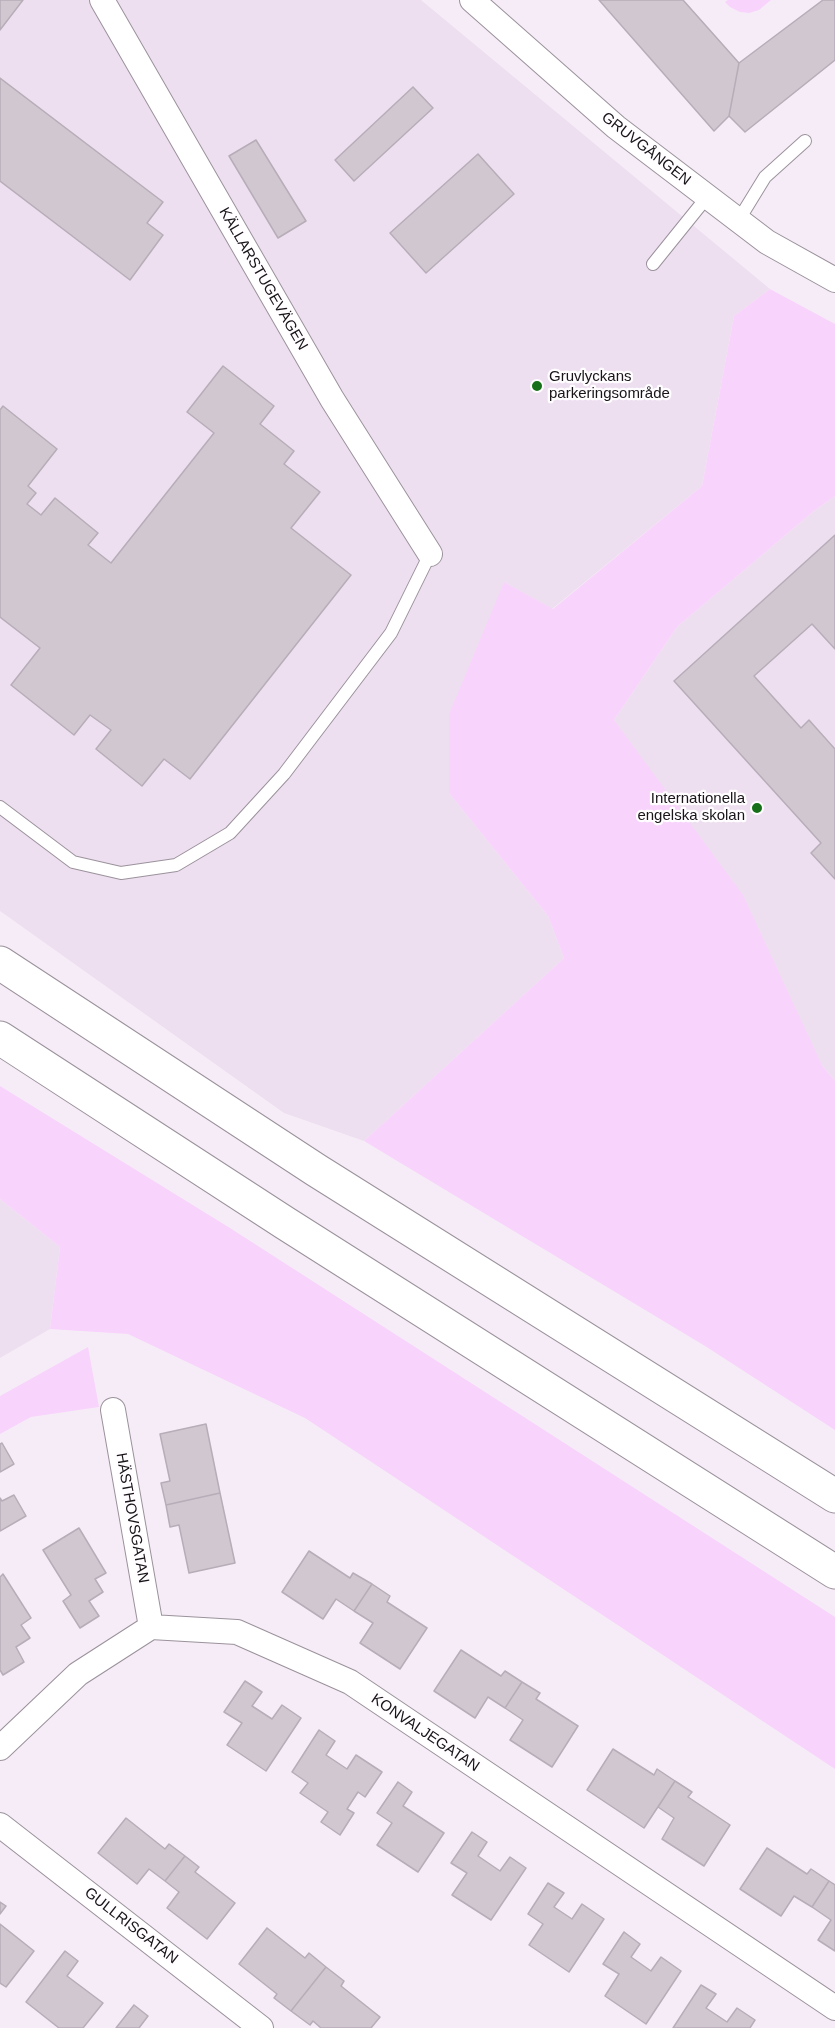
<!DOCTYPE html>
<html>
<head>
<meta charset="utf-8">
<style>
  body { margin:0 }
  canvas { display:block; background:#f6ecf7 }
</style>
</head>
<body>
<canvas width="835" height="2028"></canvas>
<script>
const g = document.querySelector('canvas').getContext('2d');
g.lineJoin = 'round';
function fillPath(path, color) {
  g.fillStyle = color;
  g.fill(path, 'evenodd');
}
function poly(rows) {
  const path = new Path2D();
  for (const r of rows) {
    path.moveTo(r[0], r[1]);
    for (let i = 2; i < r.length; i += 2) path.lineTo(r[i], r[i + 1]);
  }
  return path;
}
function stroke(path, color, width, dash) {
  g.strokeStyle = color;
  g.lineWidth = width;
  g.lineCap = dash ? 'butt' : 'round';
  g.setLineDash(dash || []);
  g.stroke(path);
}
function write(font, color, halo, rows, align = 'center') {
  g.font = font + ' Arial,sans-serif';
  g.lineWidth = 4.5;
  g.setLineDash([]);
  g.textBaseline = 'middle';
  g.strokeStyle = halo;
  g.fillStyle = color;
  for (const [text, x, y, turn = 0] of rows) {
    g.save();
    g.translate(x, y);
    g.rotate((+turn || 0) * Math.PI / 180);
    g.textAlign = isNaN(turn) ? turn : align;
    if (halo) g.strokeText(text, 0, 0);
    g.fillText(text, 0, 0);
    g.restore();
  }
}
const built = poly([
  [0,0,421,0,770,289,734,316,702,486,552,609,504,582,449,793,548,916,564,958,364,1141,284,1113,0,911],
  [835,496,835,1081,822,1065,614,720,677,627,814,511],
  [0,1199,60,1247,50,1329,0,1358]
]);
const green = poly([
  [728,0,771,0,759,10,749,13,740,12,730,7,725,2],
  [770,289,835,324,835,496,814,511,677,627,614,720,743,895,822,1065,835,1081,835,1430,705,1346,364,1141,564,958,548,916,449,793,449,714,504,582,553,609,702,486,734,316],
  [0,1086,230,1228,835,1617,835,1769,305,1418,128,1334,50,1329,60,1247,0,1199],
  [88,1347,99,1407,31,1417,0,1434,0,1396]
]);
const building = poly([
  [0,0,23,0,0,30,0,0],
  [599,0,683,0,739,63,729,116,714,131,599,0],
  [823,0,835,0,835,60,745,132,729,116,739,63,823,0],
  [0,78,163,202,147,223,163,235,130,280,0,181,0,78],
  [413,87,433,108,354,181,335,160,413,87],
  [256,140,306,221,278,238,229,156,256,140],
  [478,154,514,194,426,273,390,233,478,154],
  [223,366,274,406,260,424,294,451,284,464,320,492,291,528,351,575,190,779,164,759,142,786,96,749,111,730,90,715,74,735,11,685,40,648,0,617,0,410,3,406,57,449,28,486,36,493,27,504,41,515,55,498,98,533,88,545,111,563,214,433,187,412,223,366],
  [835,535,835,649,812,624,754,676,801,728,809,720,835,749,835,879,811,853,821,843,674,681,835,535],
  [206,1424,220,1493,166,1505,161,1483,170,1481,160,1434,206,1424],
  [2,1443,14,1464,0,1472,0,1444,2,1443],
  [220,1493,235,1563,189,1573,179,1525,170,1527,166,1505,220,1493],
  [14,1495,26,1516,0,1531,0,1498,2,1501,14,1495],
  [79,1528,106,1573,95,1579,103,1592,89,1601,99,1616,80,1628,63,1601,71,1595,43,1550,79,1528],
  [309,1551,350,1578,353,1573,372,1584,354,1611,336,1599,323,1619,282,1592,309,1551],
  [3,1574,31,1618,21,1625,30,1638,16,1647,24,1662,3,1675,0,1670,0,1577,3,1574],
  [372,1584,390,1596,387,1602,427,1628,400,1669,360,1643,373,1623,354,1611,372,1584],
  [461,1650,501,1676,505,1671,522,1682,505,1708,488,1697,475,1718,434,1691,461,1650],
  [245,1681,262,1692,252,1706,272,1719,282,1705,301,1718,266,1771,227,1745,242,1723,224,1712,245,1681],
  [522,1682,540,1693,536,1699,578,1726,552,1767,510,1740,523,1720,505,1708,522,1682],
  [319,1730,335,1741,326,1755,347,1769,356,1755,382,1772,365,1797,358,1792,347,1809,354,1813,340,1835,321,1822,328,1812,300,1793,308,1783,292,1772,319,1730],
  [613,1749,654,1775,657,1769,675,1781,644,1828,587,1790,613,1749],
  [675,1781,692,1792,688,1797,730,1825,704,1866,662,1839,674,1818,658,1807,675,1781],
  [398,1782,412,1792,403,1806,444,1833,418,1872,377,1845,392,1823,377,1813,398,1782],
  [126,1818,165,1849,169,1844,185,1856,165,1881,149,1869,137,1884,98,1853,126,1818],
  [472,1832,487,1842,478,1856,500,1871,510,1857,526,1868,491,1920,452,1895,467,1873,451,1863,472,1832],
  [767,1848,807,1874,811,1869,829,1881,812,1907,794,1896,781,1916,740,1889,767,1848],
  [185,1856,199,1867,195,1872,235,1903,207,1939,167,1908,179,1892,165,1881,185,1856],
  [829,1881,835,1885,835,1951,818,1940,831,1920,812,1907,829,1881],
  [548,1883,564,1893,554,1907,572,1919,582,1904,604,1919,569,1972,529,1945,543,1924,528,1914,548,1883],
  [0,1902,6,1906,0,1914,0,1902],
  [0,1924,34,1951,6,1987,0,1983,0,1924],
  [267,1928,305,1958,309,1953,326,1967,291,2011,274,1998,277,1994,239,1964,267,1928],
  [624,1932,640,1944,631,1957,651,1971,661,1957,681,1971,646,2024,605,1996,619,1974,603,1964,624,1932],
  [65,1951,78,1961,67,1976,103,2003,83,2028,59,2028,26,2002,65,1951],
  [326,1967,344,1981,341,1986,380,2017,371,2028,321,2028,313,2021,310,2025,291,2011,326,1967],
  [701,1985,716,1994,706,2008,727,2022,737,2008,755,2020,750,2028,673,2028,701,1985],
  [134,2005,148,2016,139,2028,116,2028,134,2005]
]);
const service = poly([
  [738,221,765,177,805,141],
  [653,264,707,197],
  [0,807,73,862,121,873,176,865,230,833,284,774,391,633,430,554]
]);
const minor = poly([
  [102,0,332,399,430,554],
  [472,0,616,127,767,242,835,280],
  [113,1410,151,1627],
  [0,1748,78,1674,151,1627,237,1632,350,1682,835,2008],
  [0,1825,261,2028]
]);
const motorway = poly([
  [0,963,316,1170,835,1496],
  [0,1038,285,1223,835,1572]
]);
const markers = [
  [537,386,6,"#176f19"],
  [757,808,6,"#176f19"]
];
const streetNames = [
  ["GRUVGÅNGEN",646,149,38],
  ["KÄLLARSTUGEVÄGEN",263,279,60],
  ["HÄSTHOVSGATAN",132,1518,80],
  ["KONVALJEGATAN",425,1733,34],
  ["GULLRISGATAN",131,1926,38]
];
const poiNames = [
  ["Gruvlyckans",549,377],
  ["parkeringsområde",549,394],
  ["Internationella",745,799,"right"],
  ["engelska skolan",745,816,"right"]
];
fillPath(built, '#eedff0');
fillPath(green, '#f8d4fc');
fillPath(building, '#d0c7d1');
stroke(building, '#b7adb8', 1.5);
stroke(service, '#9b929c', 14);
stroke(minor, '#9b929c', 26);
stroke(motorway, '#9b929c', 35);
stroke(service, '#fff', 12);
stroke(minor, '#fff', 24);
stroke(motorway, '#fff', 33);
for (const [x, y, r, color] of markers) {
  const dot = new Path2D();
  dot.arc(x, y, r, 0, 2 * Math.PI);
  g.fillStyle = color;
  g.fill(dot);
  stroke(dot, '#fffdff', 2);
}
write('15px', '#181418', '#fffdff', streetNames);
write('15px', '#181418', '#fffdff', poiNames, 'left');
</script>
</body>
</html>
